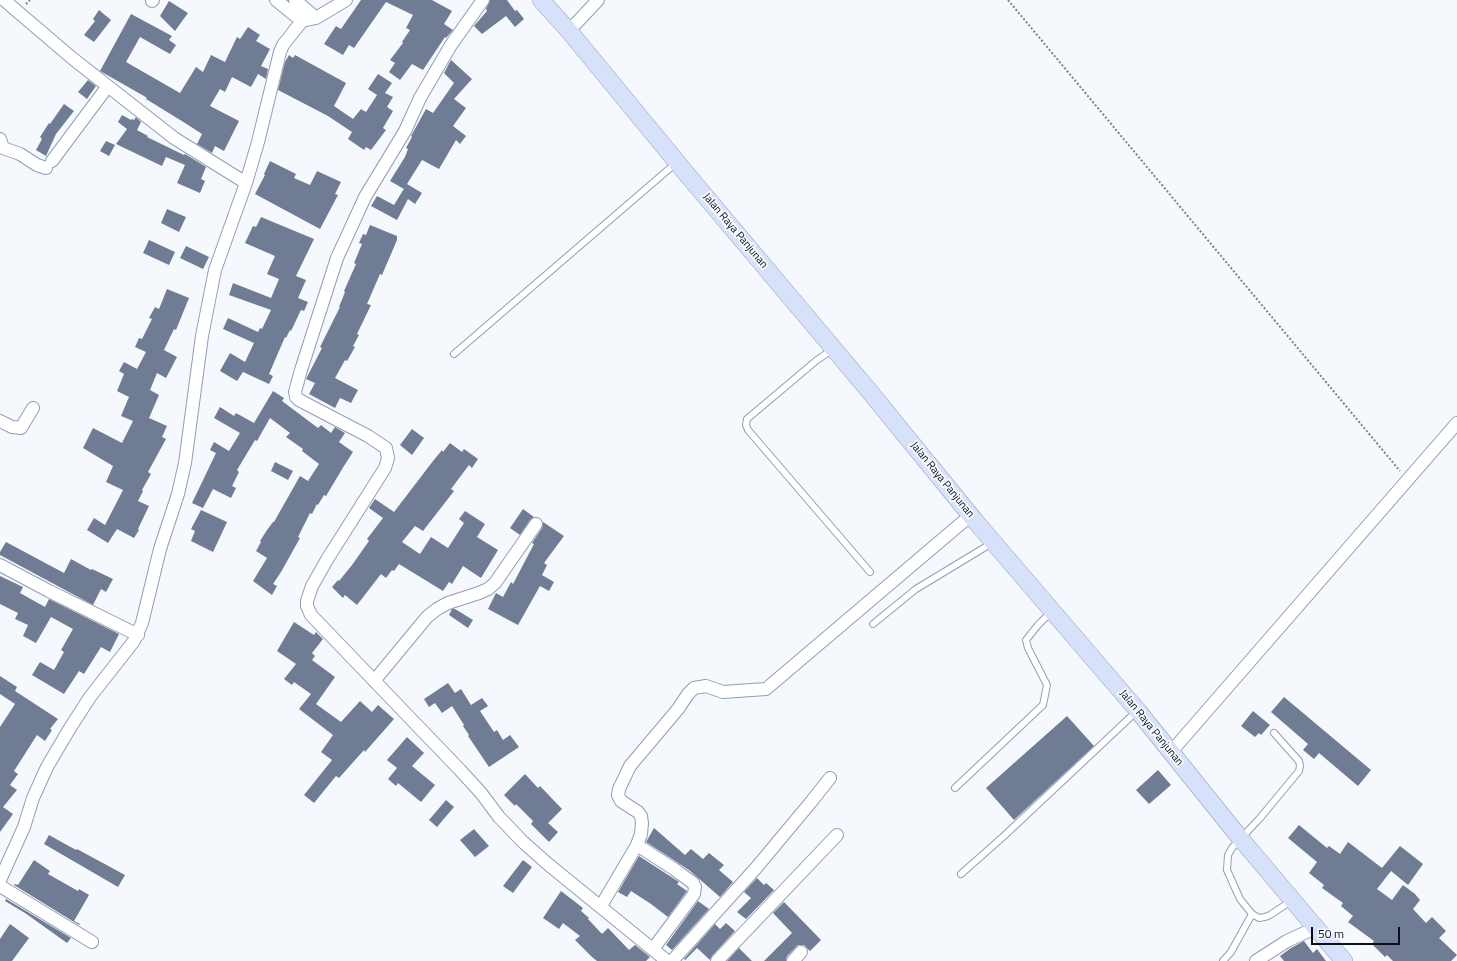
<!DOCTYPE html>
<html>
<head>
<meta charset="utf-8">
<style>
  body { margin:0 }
  #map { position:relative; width:1457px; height:961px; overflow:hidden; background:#f5f8fd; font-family:"Titillium Web",sans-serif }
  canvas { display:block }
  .scale { position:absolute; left:1311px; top:927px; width:89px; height:18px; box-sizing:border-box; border:2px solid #0b0f18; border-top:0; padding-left:5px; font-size:12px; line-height:14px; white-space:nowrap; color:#0b0f18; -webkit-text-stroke:3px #f5f8fd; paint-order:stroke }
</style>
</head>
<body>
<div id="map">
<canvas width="1457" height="961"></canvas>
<div class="scale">50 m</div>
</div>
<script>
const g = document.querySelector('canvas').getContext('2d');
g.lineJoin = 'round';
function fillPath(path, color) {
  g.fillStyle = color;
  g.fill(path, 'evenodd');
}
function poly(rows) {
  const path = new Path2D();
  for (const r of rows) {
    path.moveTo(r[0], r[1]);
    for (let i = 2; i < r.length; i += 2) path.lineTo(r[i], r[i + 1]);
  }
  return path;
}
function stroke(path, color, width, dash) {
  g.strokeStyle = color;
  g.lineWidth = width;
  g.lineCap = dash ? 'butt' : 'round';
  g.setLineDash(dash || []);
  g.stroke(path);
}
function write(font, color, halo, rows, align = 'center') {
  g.font = font + ' "Titillium Web",sans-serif';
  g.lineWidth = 4;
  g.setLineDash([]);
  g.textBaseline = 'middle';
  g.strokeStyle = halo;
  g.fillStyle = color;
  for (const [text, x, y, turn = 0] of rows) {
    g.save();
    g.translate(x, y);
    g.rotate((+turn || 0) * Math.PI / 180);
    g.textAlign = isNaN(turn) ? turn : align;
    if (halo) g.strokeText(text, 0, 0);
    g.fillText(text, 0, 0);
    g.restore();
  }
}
const building = poly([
  [361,0,432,0,452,11,444,24,453,30,446,38,445,37,423,70,412,64,400,80,389,72,395,63,390,60,403,43,402,42,410,30,406,28,413,15,386,2,354,48,349,45,343,55,324,44,336,26,341,29],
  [490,0,507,0,515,11,517,10,524,19,515,27,506,16,482,34,474,26,487,11,486,9],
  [169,1,188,13,175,31,160,16],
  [99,10,111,20,94,42,84,35,95,21,93,19],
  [131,14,172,36,169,40,176,45,170,54,140,37,126,62,180,93,196,67,203,72,211,55,225,62,237,37,240,39,248,27,260,35,256,41,270,49,261,66,268,69,266,79,258,74,251,87,232,77,225,92,220,89,210,106,239,121,224,151,215,146,212,153,197,144,202,134,185,123,146,99,147,98,144,96,100,71],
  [289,55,293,58,295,55,346,83,334,106,353,119,361,109,366,112,377,95,368,89,378,74,392,83,385,93,393,97,387,107,393,111,383,128,386,130,371,150,366,147,364,150,348,139,352,132,328,116,278,90,285,62],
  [451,60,472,79,454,99,466,108,453,126,466,136,460,144,456,140,439,169,422,160,407,184,422,193,415,204,408,199,397,220,371,206,377,196,394,205,405,187,404,189,390,181,405,157,408,149,406,148,412,137,411,136,426,109,433,113,454,83,444,73],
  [88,80,96,86,87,99,78,92],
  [64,104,74,111,56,134,46,156,36,150,42,139,40,137,49,123,50,124],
  [122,115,131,120,132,119,134,120,136,117,141,122,137,130,148,136,147,137,184,155,185,154,206,167,201,179,205,181,200,193,177,183,185,165,166,157,162,166,116,144,127,129,118,122],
  [106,141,115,145,109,156,100,151],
  [270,161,296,174,294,178,310,185,317,171,341,182,335,194,338,195,320,229,255,194,265,175,264,174],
  [167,209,186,217,179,232,161,223],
  [261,217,314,239,296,276,306,280,298,298,308,302,304,311,301,310,291,331,290,330,286,338,285,337,269,374,273,376,269,384,243,372,237,381,220,371,230,353,245,362,254,343,223,329,228,318,258,332,260,328,262,329,271,310,229,295,233,283,271,298,279,279,267,274,275,256,245,243,253,226,256,227],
  [370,225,397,236,397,240,382,275,380,274,367,304,371,305,357,334,359,335,353,346,355,347,347,361,345,360,335,378,358,390,351,403,340,398,335,408,309,394,315,383,306,379,322,348,320,347,340,307,339,307,345,292,344,291,356,264,354,263,362,244,359,243,363,234,366,235],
  [149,240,175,252,169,265,143,253],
  [186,246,209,257,203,269,180,258],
  [167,289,189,298,176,330,174,329,164,350,177,357,166,378,157,373,150,390,159,395,149,418,167,426,162,437,166,439,148,472,151,474,142,490,143,491,138,501,149,506,138,529,139,530,134,538,117,529,108,543,87,530,94,518,105,525,123,490,106,482,113,466,83,448,93,428,122,443,133,421,121,416,129,397,117,391,124,374,119,371,124,362,137,369,146,352,135,347,139,338,142,339,152,319,149,318,155,307,159,309],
  [273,391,284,398,282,401,318,428,321,425,331,433,335,427,345,433,339,442,353,452,344,466,326,496,324,495,318,505,317,504,312,514,310,513,298,537,300,538,281,572,273,584,277,586,272,595,253,581,267,558,256,551,261,542,260,541,267,530,273,522,274,522,300,476,308,481,319,464,302,451,303,449,286,437,290,433,270,418,257,441,255,440,237,470,239,472,232,486,236,488,231,498,213,489,203,508,192,503,216,453,210,450,214,442,229,451,240,433,214,418,220,407,234,416,236,413,254,423],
  [412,429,424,438,412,455,400,445],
  [450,443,462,452,464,449,478,459,472,468,469,465,451,489,454,491,423,531,415,526,402,542,420,554,431,537,448,548,464,523,459,519,465,511,485,524,477,537,498,550,481,578,463,566,452,584,449,582,443,591,399,564,394,571,392,570,386,578,381,574,357,605,345,595,343,598,332,587,338,580,339,581,352,565,369,541,367,539,383,518,369,508,375,499,394,512,433,461,442,450,443,452],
  [275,462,293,471,288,480,271,471],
  [523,509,534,517,530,520,520,535,510,528],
  [201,510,227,522,213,552,191,541,195,531,191,529],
  [543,522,564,536,544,563,547,565,542,575,554,582,549,591,540,586,518,625,488,609,496,593,503,597,511,582,513,584,534,544,532,543,542,528],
  [6,542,64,573,71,559,91,570,92,569,113,579,106,592,101,589,93,605,0,555,0,552],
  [0,576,23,587,20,593,45,607,49,599,119,634,110,652,101,647,84,674,79,671,64,694,32,675,40,662,54,670,64,652,61,650,73,629,51,617,36,643,23,636,28,625,15,619,18,613,0,604],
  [452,609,455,609,473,620,468,628,449,615],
  [294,622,314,635,316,632,323,639,312,653,315,656,312,660,335,677,316,704,341,722,360,701,372,712,378,705,394,719,365,752,364,750,339,778,336,776,314,803,304,795,332,760,321,752,333,735,299,709,311,694,294,682,292,685,284,679,296,664,277,651],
  [0,676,17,687,15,691,58,719,50,729,52,730,45,741,37,735,14,771,18,774,10,785,17,790,3,807,13,814,0,832,0,727,15,704,0,694],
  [448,683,455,693,461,689,471,705,482,698,488,706,480,711,494,732,497,730,503,740,510,735,519,747,489,767,468,736,469,735,463,726,464,725,452,706,442,713,435,703,429,707,424,699],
  [1284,697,1371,770,1358,786,1319,753,1314,759,1303,750,1308,744,1271,712],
  [1253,711,1270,725,1261,735,1259,733,1255,737,1241,726],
  [1067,716,1094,746,1014,820,986,788],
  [407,737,424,753,412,766,435,785,421,802,398,783,396,786,388,779,397,768,387,760],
  [1158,770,1171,785,1149,804,1136,790],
  [525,774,538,788,540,786,562,809,548,823,558,832,549,842,531,824,533,821,516,804,515,806,504,795],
  [446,800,454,807,437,827,429,820],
  [1299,825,1327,848,1329,846,1340,854,1348,842,1382,868,1400,846,1423,864,1408,885,1391,871,1377,889,1392,900,1403,885,1415,894,1420,900,1413,909,1426,923,1432,917,1446,931,1439,938,1457,955,1451,961,1393,961,1387,955,1385,957,1372,944,1374,941,1348,922,1353,916,1341,906,1343,903,1322,888,1324,885,1309,873,1317,862,1288,838],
  [654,828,685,855,691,849,703,859,709,853,724,865,719,870,733,882,720,897,689,870,646,842],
  [474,829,489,846,475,857,460,840],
  [49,835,76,850,77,849,125,875,118,887,44,844],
  [639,856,679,882,677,884,687,891,668,917,651,904,631,891,627,897,618,892],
  [34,860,50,871,48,874,78,891,79,889,89,895,74,921,80,924,79,925,14,885,15,884,18,885],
  [523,860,532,867,513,893,503,886],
  [757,878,764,885,766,883,774,890,746,919,737,912,751,898,744,892],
  [561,891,583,908,581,911,589,918,588,919,602,934,608,928,629,950,635,945,650,957,646,961,597,961,592,957,575,940,580,936,563,923,559,929,543,918],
  [6,899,71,938,67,943,25,913,5,901],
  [698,901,709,909,672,950,666,945],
  [784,902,821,940,810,951,804,945,798,945,787,956,786,961,764,961,792,933,773,913],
  [726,923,735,931,712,956,710,960,697,948,685,960,684,959,715,924,720,929],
  [10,924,29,938,12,961,0,961,0,939],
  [1304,941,1313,953,1317,949,1326,961,1284,961,1280,956,1291,948],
  [739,948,752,961,727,961]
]);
const path = poly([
  [1008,0,1400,471],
  [26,4,30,0]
]);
const service = poly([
  [832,350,817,360,747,419,746,425,748,430,870,572],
  [454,354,676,163],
  [873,624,916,589,992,543],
  [1274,733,1299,761,1300,766,1299,771,1260,818,1232,848,1228,855,1227,870,1240,899,1252,914,1259,918,1265,917,1270,915,1291,901],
  [955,788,1043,705,1047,685,1028,648,1026,640,1038,625,1051,612],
  [961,874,1005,835,1137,711],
  [1223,961,1231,952,1252,914]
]);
const minor = poly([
  [4,0,72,58,174,138,246,183],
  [276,0,302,21],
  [295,0,316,18],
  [483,0,451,45,420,98,405,131,365,197,337,258,301,370,295,392,296,397,299,400,368,436,386,448,388,458,385,468,328,558,312,586,307,601,307,606,311,615,460,770,481,793,499,817,523,842,549,865,667,961],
  [152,1,153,0],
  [569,31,598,0],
  [0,139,3,148,20,154,37,165,46,168],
  [52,161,108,86],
  [0,421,12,427,21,428,33,408],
  [0,565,49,591,138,635],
  [374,681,427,617,437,609,448,603,479,593,488,589,495,583,536,524],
  [1171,752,1457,423],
  [637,845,674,869,693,883,695,887,694,894,653,949],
  [0,880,24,827,33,798,47,767,70,728,90,697,134,641,142,623,160,549,178,494,185,463,202,336,215,270,246,183,258,142,280,52,283,45,302,21,316,18,346,0],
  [0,886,92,942],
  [601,906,637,845,641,834,642,823,641,816,638,812,621,801,618,795,619,789,630,766,678,709,688,694,694,688,706,686,723,692,766,689,971,515],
  [672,961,756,868,811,802,830,778],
  [717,961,837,835],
  [793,961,801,952],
  [1256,961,1287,941,1315,928]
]);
const secondary = poly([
  [541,0,569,31,685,172,870,392,976,522,1138,711,1240,838,1344,961]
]);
const streetNames = [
  ["Jalan Raya Panjunan",735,231,50],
  ["Jalan Raya Panjunan",942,480,51],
  ["Jalan Raya Panjunan",1151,728,51]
];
fillPath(building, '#6f7c94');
stroke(service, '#919eb7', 8);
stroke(minor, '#919eb7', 14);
stroke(secondary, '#919eb7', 18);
stroke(path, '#7f838a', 2, [2, 2]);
stroke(service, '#fff', 6);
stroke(minor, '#fff', 12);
stroke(secondary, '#d7e2fa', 17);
write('11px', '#0b0f18', '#f5f8fd', streetNames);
</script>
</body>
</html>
